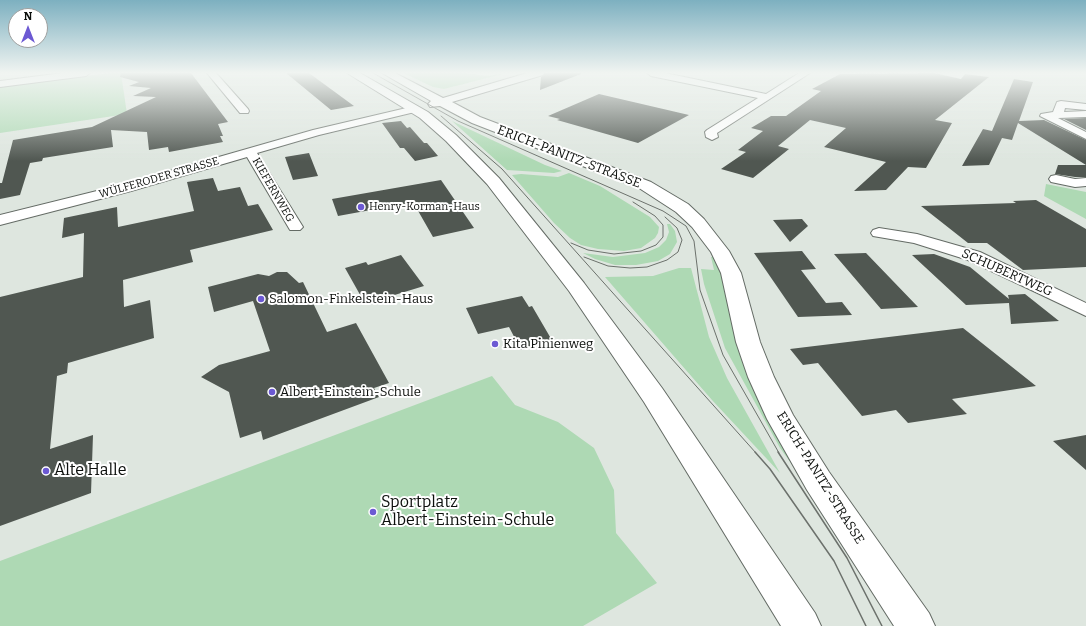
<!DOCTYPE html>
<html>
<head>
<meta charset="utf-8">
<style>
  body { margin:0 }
  #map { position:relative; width:1086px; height:626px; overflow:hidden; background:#dee6df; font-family:Bitter,serif }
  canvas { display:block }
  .north { position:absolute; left:8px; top:8px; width:40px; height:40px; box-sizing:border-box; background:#fff; border:1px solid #9e9f9e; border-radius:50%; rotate:0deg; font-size:11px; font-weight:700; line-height:16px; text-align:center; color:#0c0f0c }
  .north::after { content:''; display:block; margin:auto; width:14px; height:18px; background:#6c59d3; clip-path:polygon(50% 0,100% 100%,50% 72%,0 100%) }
</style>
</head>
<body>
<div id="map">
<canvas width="1086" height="626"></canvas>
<div class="north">N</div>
</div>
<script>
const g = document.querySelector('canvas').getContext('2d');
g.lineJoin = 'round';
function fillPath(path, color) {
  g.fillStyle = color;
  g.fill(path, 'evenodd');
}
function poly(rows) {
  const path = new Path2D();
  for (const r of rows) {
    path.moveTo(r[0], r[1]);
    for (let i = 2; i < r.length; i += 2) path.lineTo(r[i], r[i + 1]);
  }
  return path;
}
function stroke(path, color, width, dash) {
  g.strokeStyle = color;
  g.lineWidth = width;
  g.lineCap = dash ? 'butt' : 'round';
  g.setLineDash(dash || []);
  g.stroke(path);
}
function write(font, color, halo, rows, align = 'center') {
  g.font = font + ' Bitter,serif';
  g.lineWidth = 4;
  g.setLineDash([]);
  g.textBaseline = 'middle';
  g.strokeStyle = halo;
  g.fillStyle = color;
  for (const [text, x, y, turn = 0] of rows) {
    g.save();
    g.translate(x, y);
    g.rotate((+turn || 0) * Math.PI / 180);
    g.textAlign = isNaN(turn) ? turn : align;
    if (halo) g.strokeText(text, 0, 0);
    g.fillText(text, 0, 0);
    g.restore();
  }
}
const green = poly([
  [109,73,121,73,127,114,0,133,0,87],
  [403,73,466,73,487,76,507,73,444,89,433,87],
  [452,121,545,165,562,171,554,173,507,170],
  [569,173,600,186,650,217,659,227,658,233,655,238,641,248,624,251,598,249,581,245,570,238,554,223,512,175,521,174,558,177],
  [1046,184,1086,192,1086,219,1044,196],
  [667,224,670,224,675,231,677,242,670,254,658,261,636,265,615,265,595,259,583,253,613,257,645,253,659,247,666,240,669,232],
  [711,257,715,257,796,470,780,448,725,348,704,284,701,269,714,270],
  [679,268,691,268,709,337,727,378,780,473,712,400,605,277,653,276],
  [492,376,515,405,558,422,594,448,614,490,616,533,657,583,583,626,0,626,0,561]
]);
const building = poly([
  [121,73,191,73,228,122,218,124,223,136,220,136,223,142,169,152,168,147,149,150,147,132,111,130,113,147,43,158,42,161,30,163,20,195,0,199,0,183,2,183,13,140,92,127,156,97,133,96,151,88,129,86,139,82,120,77],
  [286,73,309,73,354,106,331,110],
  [545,73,581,73,581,74,540,90,541,77],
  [934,73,961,79,965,74,989,77,935,120,952,123,926,168,908,167,886,190,854,191,886,162,824,147,846,128,810,120,778,146,789,149,753,178,721,169,746,152,738,150,763,131,751,128,771,116,786,116,821,91,812,89,840,74],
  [1014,79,1033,82,1019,121,1044,120,1086,140,1086,165,1018,123,1012,140,1002,138,989,165,962,166,983,129,992,131],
  [599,94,689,115,638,143,557,120,560,119,548,116],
  [1086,118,1086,130,1064,119],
  [401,121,407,128,410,127,424,143,427,143,438,156,415,161,404,148,400,148,382,123],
  [309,153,318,176,293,180,285,157],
  [1058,165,1086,165,1086,177,1075,177,1055,174],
  [213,178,218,191,240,187,248,206,258,204,273,230,190,250,193,262,123,280,124,307,150,300,154,338,68,363,67,373,57,376,50,449,93,435,91,493,0,526,0,297,83,277,84,233,62,238,64,218,117,207,118,227,194,211,187,182],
  [441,180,474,228,433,237,417,209,413,210,409,203,338,216,332,199],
  [1036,200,1086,229,1086,267,1023,270,987,243,968,243,921,206,1016,203,1013,201],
  [802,219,808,226,790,242,773,220],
  [802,251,816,269,801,270,826,303,842,302,852,315,798,317,754,253],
  [866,253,918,307,881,309,834,254],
  [934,254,970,267,1009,299,1008,295,1025,294,1059,321,1011,324,1009,303,966,305,912,255],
  [401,255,424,286,388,297,386,293,363,300,345,268,366,262,368,265],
  [277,272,287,272,299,283,303,282,327,332,356,323,389,383,374,388,379,397,263,440,261,431,240,438,229,392,201,377,219,365,270,351,253,301,214,312,208,287,258,274,269,276],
  [522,296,529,307,532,306,553,342,521,350,509,327,478,334,466,308],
  [963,328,1036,386,952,399,967,414,908,423,896,410,862,416,818,363,803,365,790,349],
  [1086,435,1086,470,1053,441]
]);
const street = poly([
  [63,73,90,73,86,76,0,87,0,81,63,73],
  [207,73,216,73,248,109,249,111,248,113,240,113,207,73],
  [647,73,665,73,766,94,799,73,810,73,717,133,718,137,712,140,706,137,705,132,707,130,758,98,651,76,647,73],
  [1061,101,1086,104,1086,110,1065,108,1064,112,1086,111,1086,117,1058,118,1086,132,1086,139,1040,116,1041,114,1053,112,1057,102,1061,101],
  [415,106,420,109,419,111,319,135,257,153,303,227,300,230,290,230,247,157,131,191,0,225,0,215,121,185,313,130,415,106],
  [1056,175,1075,179,1086,178,1086,186,1075,187,1051,182,1049,179,1051,176,1056,175],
  [879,228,917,234,980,252,1086,303,1086,316,968,260,914,243,873,236,871,233,873,230,879,228]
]);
const secondary = poly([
  [347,73,360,73,428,112,456,135,499,178,584,283,662,388,815,613,821,626,781,626,644,402,569,291,487,184,446,141,420,118,347,73],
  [382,73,395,73,443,98,527,73,544,73,543,75,452,102,480,117,651,182,688,204,704,219,729,251,741,273,760,342,774,377,793,415,829,472,929,613,935,626,894,626,807,490,767,419,748,377,736,342,721,273,711,252,692,227,676,212,639,188,472,123,440,106,430,107,428,104,431,101,382,73]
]);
const tramFar1 = poly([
  [373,73,458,121,663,211,686,226,694,241,700,290,723,355,779,453],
  [441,116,502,169,756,453],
  [571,243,588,250,614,254,641,251,656,245,663,237,663,225,655,216,633,202],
  [584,257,608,266,630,268,647,267,667,260,678,252,682,240,677,228,665,217]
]);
const tram = poly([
  [755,452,770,469,834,561,866,626],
  [778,452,847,558,882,626]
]);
const markers = [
  [361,207,4,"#6c59d3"],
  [261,299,4,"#6c59d3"],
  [495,344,4,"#6c59d3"],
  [272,392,4,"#6c59d3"],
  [46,471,4,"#6c59d3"],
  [373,512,4,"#6c59d3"]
];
const farStreetnames = [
  ["WÜLFERODER STRASSE",159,178,-16],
  ["KIEFERNWEG",273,190,60]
];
const farPoinames = [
  ["Henry-Korman-Haus",369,207]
];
const streetNames = [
  ["ERICH-PANITZ-STRASSE",569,157,21],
  ["SCHUBERTWEG",1007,273,24],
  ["ERICH-PANITZ-STRASSE",820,478,58]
];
const poiNames = [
  ["Salomon-Finkelstein-Haus",269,299],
  ["Kita Pinienweg",503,344],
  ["Albert-Einstein-Schule",280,392]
];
const nearPoinames = [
  ["Alte Halle",54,471],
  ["Sportplatz",381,503],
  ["Albert-Einstein-Schule",381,521]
];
fillPath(green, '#aed9b4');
fillPath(building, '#505751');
stroke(street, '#646b65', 2);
stroke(secondary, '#646b65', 2);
fillPath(street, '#fff');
fillPath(secondary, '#fff');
stroke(tramFar1, '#6c716c', 1);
stroke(tram, '#6c716c', 1.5);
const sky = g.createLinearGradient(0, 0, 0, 161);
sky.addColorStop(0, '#7db0c0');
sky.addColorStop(0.45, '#f0f4f1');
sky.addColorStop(1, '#f0f4f100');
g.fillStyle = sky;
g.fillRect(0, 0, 1086, 161);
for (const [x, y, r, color] of markers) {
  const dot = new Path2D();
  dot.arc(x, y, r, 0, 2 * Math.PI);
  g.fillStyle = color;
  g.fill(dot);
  stroke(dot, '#fff', 1.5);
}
write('11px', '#0c0f0c', '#fff', farStreetnames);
write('11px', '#0c0f0c', '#fff', farPoinames, 'left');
write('13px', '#0c0f0c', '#fff', streetNames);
write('13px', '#0c0f0c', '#fff', poiNames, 'left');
write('16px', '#0c0f0c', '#fff', nearPoinames, 'left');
</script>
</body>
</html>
